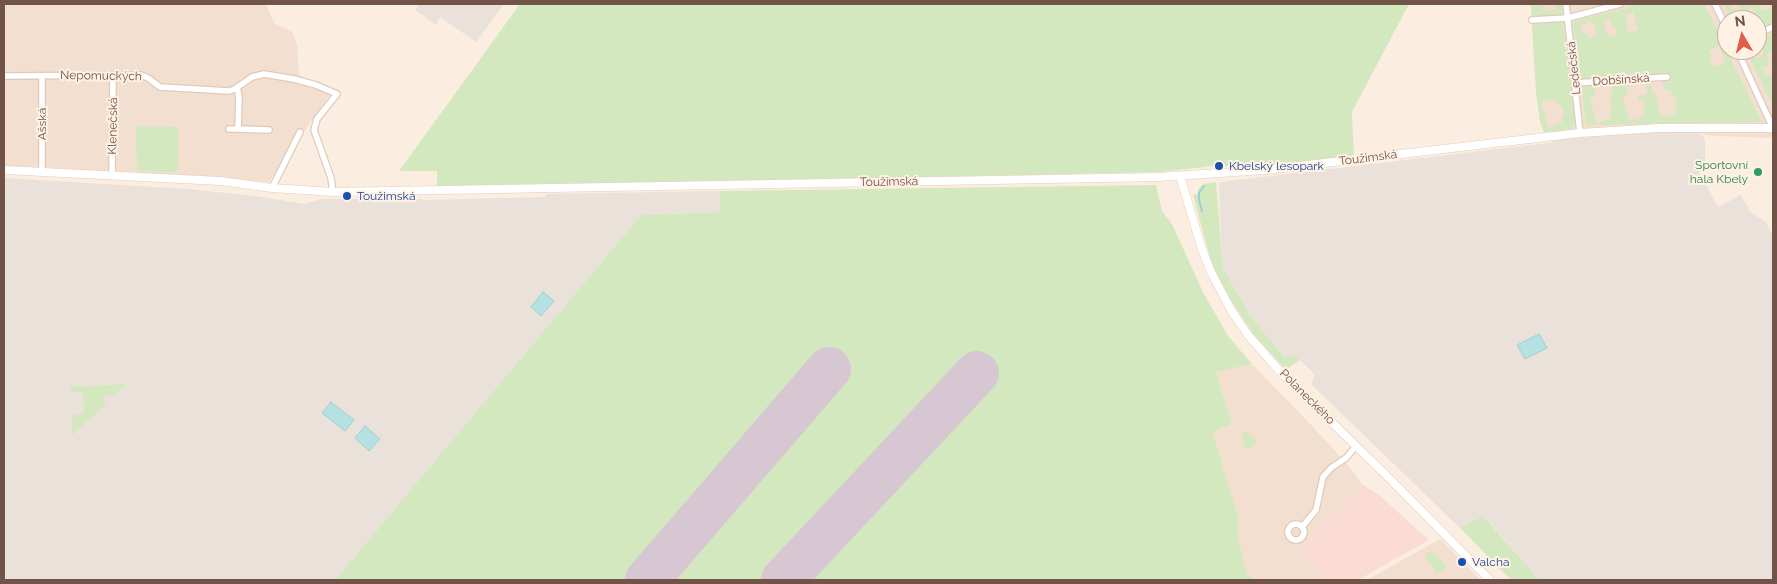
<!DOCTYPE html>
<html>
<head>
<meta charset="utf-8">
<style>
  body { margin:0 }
  #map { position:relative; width:1777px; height:584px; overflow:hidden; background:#fbeee0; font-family:Raleway,sans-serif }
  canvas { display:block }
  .frame { position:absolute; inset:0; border:5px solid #715348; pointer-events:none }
  .north { position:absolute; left:1717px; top:10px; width:50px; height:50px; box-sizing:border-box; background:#fff2e5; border:1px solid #c6b2a6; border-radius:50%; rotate:352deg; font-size:14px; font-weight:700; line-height:20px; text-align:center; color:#715348 }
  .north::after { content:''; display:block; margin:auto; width:18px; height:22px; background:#e25d48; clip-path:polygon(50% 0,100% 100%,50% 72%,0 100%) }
</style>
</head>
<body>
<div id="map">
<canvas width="1777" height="584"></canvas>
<div class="frame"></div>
<div class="north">N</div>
</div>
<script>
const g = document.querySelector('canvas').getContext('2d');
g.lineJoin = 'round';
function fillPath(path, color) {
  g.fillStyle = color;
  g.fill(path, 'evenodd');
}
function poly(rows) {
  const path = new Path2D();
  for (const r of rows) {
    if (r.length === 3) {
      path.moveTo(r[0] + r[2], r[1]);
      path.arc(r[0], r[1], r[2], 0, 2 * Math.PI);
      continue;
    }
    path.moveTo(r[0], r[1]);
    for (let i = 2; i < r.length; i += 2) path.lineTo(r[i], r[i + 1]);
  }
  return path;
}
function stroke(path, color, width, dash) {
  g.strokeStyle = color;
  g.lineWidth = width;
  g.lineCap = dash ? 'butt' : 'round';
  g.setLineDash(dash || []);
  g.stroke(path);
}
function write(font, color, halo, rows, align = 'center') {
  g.font = font + ' Raleway,sans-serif';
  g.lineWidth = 4;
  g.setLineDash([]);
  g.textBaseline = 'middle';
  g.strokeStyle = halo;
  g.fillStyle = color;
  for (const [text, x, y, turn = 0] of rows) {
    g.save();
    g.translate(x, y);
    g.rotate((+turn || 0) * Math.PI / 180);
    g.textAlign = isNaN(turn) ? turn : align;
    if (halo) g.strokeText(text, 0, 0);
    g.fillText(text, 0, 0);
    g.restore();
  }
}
const residential = poly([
  [4,4,266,4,274,23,292,32,297,44,299,75,334,89,269,182,4,167],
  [1531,4,1773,4,1773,138,1715,136,1697,133,1619,136,1552,143,1540,122,1536,91],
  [1727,20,1757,20,1757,50,1727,50],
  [1252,364,1314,428,1346,463,1362,484,1299,550,1326,580,1256,580,1247,574,1238,538,1238,517,1213,432,1232,424,1216,372],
  [1440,539,1481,580,1367,580]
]);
const commercial = poly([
  [1362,484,1379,495,1429,540,1358,580,1326,580,1299,550]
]);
const industrial = poly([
  [419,4,504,4,476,42,440,17,436,25,415,10],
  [1697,133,1702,135,1705,140,1705,160,1699,173,1718,207,1741,195,1751,213,1765,221,1773,236,1773,580,1540,580,1484,516,1460,528,1311,384,1315,375,1295,355,1286,358,1270,340,1250,315,1223,268,1220,219,1219,184,1221,182,1565,141,1619,136],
  [4,178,188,189,255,196,305,204,321,199,366,199,378,202,395,197,421,199,424,200,545,197,547,194,720,191,720,212,641,215,335,580,4,580]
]);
const green = poly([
  [520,4,1409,4,1352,112,1354,156,1265,167,1213,166,1160,172,437,188,437,171,399,171],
  [1531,4,1542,4,1543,11,1556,10,1556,4,1562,4,1563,15,1532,18],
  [1630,4,1704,4,1762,122,1586,125,1582,87,1601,85,1596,88,1594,97,1590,98,1596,123,1611,119,1610,113,1612,110,1610,101,1613,91,1613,84,1634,83,1628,87,1627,95,1623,96,1629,121,1644,117,1643,111,1645,108,1643,100,1639,100,1638,96,1647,94,1645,82,1650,82,1652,93,1655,93,1661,118,1676,114,1675,108,1677,105,1675,96,1672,96,1670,90,1665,90,1661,79,1668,78,1666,73,1584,79,1579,76,1573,23,1575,21,1631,7],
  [1633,12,1638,30,1628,32,1625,14],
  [1610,18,1613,27,1615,26,1617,34,1608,37,1603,20],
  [1589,21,1591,23,1594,22,1597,35,1594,37,1589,37,1587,33,1583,34,1580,25,1587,24],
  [1719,45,1725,62,1713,67,1710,60,1713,59,1708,51],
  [1724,4,1729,4,1732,10,1736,9,1737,10,1740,9,1740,4,1763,4,1760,5,1762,11,1771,7,1770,4,1773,4,1773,24,1757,31,1757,20,1745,19,1747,18,1745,14,1750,12,1751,15,1756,13,1753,7,1735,16,1737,20,1731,20],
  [1561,22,1563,24,1575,124,1570,129,1544,132,1540,122,1536,91,1532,25],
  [1556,99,1558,105,1561,105,1565,113,1561,117,1562,123,1548,128,1541,102],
  [1773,33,1773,51,1766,55,1768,60,1773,58,1769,61,1770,64,1773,63,1762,68,1765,75,1773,73,1773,106,1746,50,1751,50,1756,59,1760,57,1764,53,1760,44,1757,45,1757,40],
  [136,126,178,127,178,170,174,172,137,170],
  [1216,182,1223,268,1250,315,1270,340,1285,357,1295,355,1300,360,1288,368,1284,368,1253,334,1223,288,1211,261,1193,195,1197,194,1199,188,1203,184],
  [1156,185,1162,211,1172,224,1203,292,1228,336,1252,364,1216,372,1232,424,1213,432,1238,517,1238,538,1247,574,1256,580,335,580,641,215,720,212,720,191],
  [127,384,112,397,108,394,104,396,103,400,106,404,72,435,72,415,84,414,83,392,71,392,70,387],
  [1246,431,1256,441,1256,443,1247,449,1245,447,1242,437,1243,433],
  [1483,516,1540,580,1511,580,1460,528],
  [1430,552,1433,552,1447,567,1437,573,1425,557,1425,554]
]);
const water = poly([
  [543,292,554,301,541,316,531,307,543,292],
  [1539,334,1547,348,1525,359,1517,345,1539,334],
  [331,402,354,420,345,431,322,413,331,402],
  [365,426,380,439,369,451,355,438,365,426]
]);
const stream = poly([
  [1202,211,1199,200,1199,193,1204,186]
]);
const runway = poly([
  [647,580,829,369],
  [783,580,977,373]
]);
const street = poly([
  [1566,4,1580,133],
  [1715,4,1727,29],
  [1532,20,1568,18,1620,4],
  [1757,34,1773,27],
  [1737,50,1773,128],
  [4,76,141,75,148,78,160,87,229,91,235,89,252,77,264,74,294,79,316,85,337,94,317,119,314,130,331,178,333,192],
  [1575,83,1667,77],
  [237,87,239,97,238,129,269,130],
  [229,129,238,129],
  [42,172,42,76],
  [112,176,113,75],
  [272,188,300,132],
  [1296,532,8],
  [1302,527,1316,510,1323,477,1331,468,1346,458,1356,446]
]);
const secondary = poly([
  [4,170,220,181,272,188,333,192,1158,177,1265,170,1580,133,1659,128,1773,128],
  [1180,176,1201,246,1210,270,1231,310,1248,335,1284,376,1388,477,1490,580]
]);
const markers = [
  [1219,166,5,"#1a4fb4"],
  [1758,172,5,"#2e9e5b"],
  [347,196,5,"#1a4fb4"],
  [1462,562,5,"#1a4fb4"]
];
const streetNames = [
  ["Ledečská",1574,68,-96],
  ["Nepomuckých",101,76,1],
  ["Dobšínská",1621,80,-4],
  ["Ašská",42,124,-90],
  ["Klenečská",113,126,-89],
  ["Toužimská",1368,158,-7],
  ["Toužimská",889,182,-1],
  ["Polaneckého",1307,397,45]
];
const leisureNames = [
  ["Sportovní",1748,165],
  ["hala Kbely",1748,179]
];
const transitNames = [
  ["Kbelský lesopark",1229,166],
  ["Toužimská",357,196],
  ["Valcha",1472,562]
];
fillPath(residential, '#f2dfcf');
fillPath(commercial, '#fbdcd4');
fillPath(industrial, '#eae1db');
fillPath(green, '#d3e8bf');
fillPath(water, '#b6e1e3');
stroke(water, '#9cd1d5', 1);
stroke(stream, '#9cd1d5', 2);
stroke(runway, '#d6c7d2', 44);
stroke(street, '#dfcabc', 8);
stroke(secondary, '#e5ccbd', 9);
stroke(street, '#fff', 5.5);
stroke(secondary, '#fff', 8);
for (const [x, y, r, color] of markers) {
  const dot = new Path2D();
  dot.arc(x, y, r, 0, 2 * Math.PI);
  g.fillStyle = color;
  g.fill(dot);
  stroke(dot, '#fff2e5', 2);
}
write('12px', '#715348', '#fff2e5', streetNames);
write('12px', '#27864d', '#fff2e5', leisureNames, 'right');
write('12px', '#164399', '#fff2e5', transitNames, 'left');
</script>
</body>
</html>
